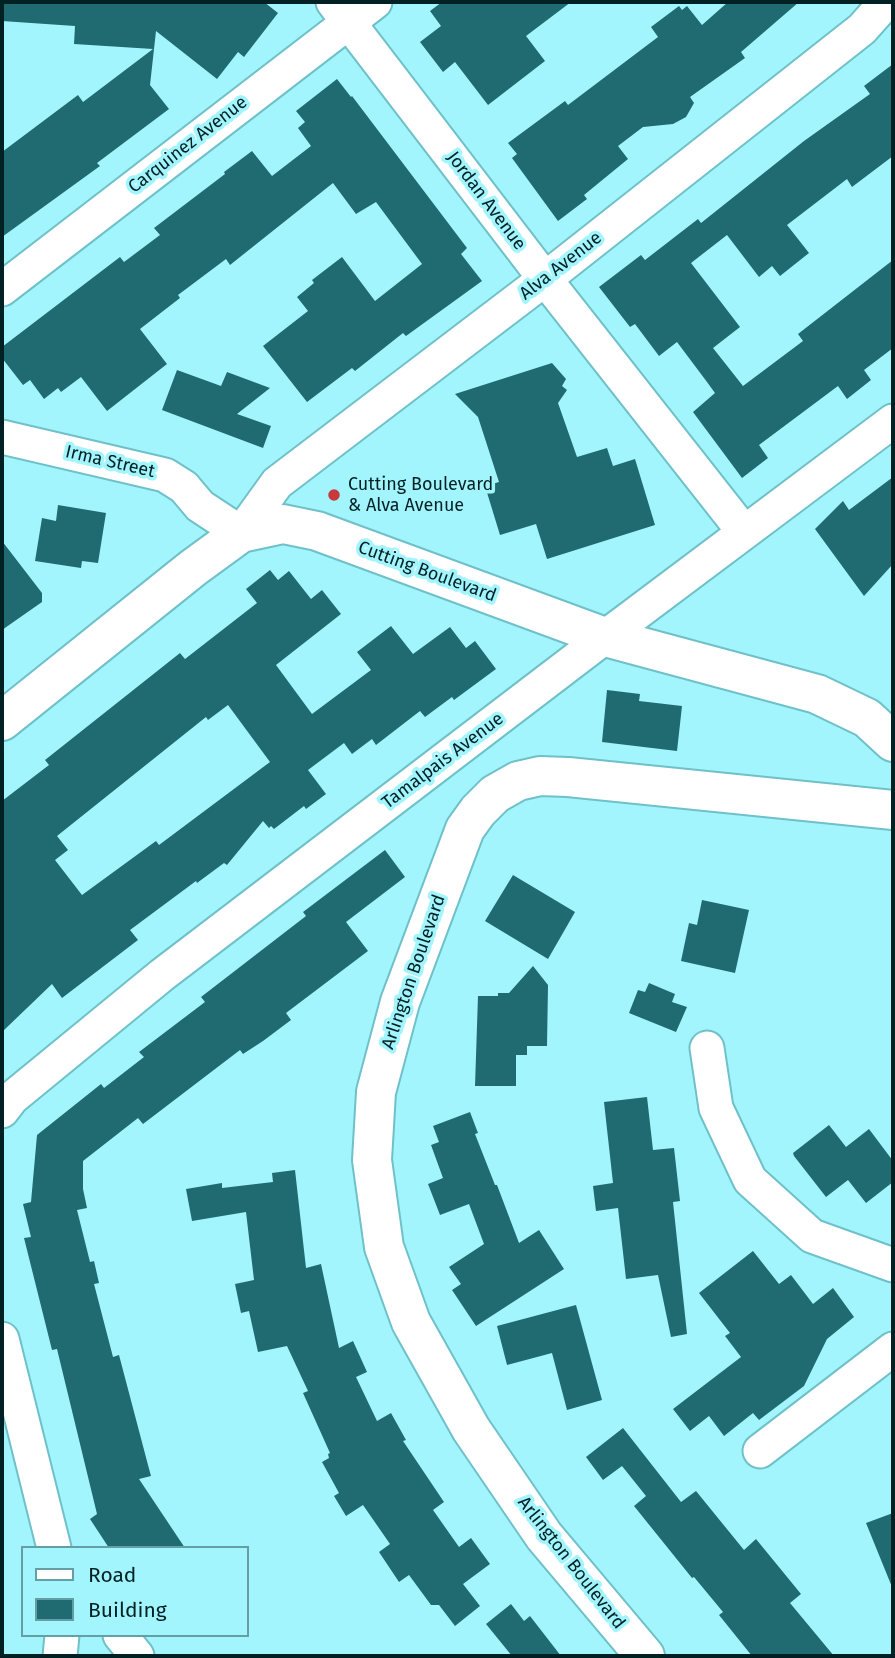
<!DOCTYPE html>
<html>
<head>
<meta charset="utf-8">
<style>
  body { margin:0 }
  #map { position:relative; width:895px; height:1658px; overflow:hidden; background:#a3f5fd; font-family:"Fira Sans",sans-serif }
  canvas { display:block }
  .frame { position:absolute; inset:0; border:4px solid #002124; pointer-events:none }
  .legend { position:absolute; left:21px; top:1546px; width:228px; height:91px; box-sizing:border-box; background:#a3f5fd; border:2px solid #62a0a6; margin:0; padding:9px 12px; list-style:none; font-size:21px; color:#002124 }
  .legend li { display:flex; align-items:center; gap:14px; height:35px }
  .legend b { width:35px; border:2px solid #62a0a6 }
</style>
</head>
<body>
<div id="map">
<canvas width="895" height="1658"></canvas>
<div class="frame"></div>
<ul class="legend">
<li><b style="height:9px;background:#fff"></b>Road</li>
<li><b style="height:19px;background:#206a71"></b>Building</li>
</ul>
</div>
<script>
const g = document.querySelector('canvas').getContext('2d');
g.lineJoin = 'round';
function fillPath(path, color) {
  g.fillStyle = color;
  g.fill(path, 'evenodd');
}
function poly(rows) {
  const path = new Path2D();
  for (const r of rows) {
    path.moveTo(r[0], r[1]);
    for (let i = 2; i < r.length; i += 2) path.lineTo(r[i], r[i + 1]);
  }
  return path;
}
function stroke(path, color, width, dash) {
  g.strokeStyle = color;
  g.lineWidth = width;
  g.lineCap = dash ? 'butt' : 'round';
  g.setLineDash(dash || []);
  g.stroke(path);
}
function write(font, color, halo, rows, align = 'center') {
  g.font = font + ' "Fira Sans",sans-serif';
  g.lineWidth = 7;
  g.setLineDash([]);
  g.textBaseline = 'middle';
  g.strokeStyle = halo;
  g.fillStyle = color;
  for (const [text, x, y, turn = 0] of rows) {
    g.save();
    g.translate(x, y);
    g.rotate((+turn || 0) * Math.PI / 180);
    g.textAlign = isNaN(turn) ? turn : align;
    if (halo) g.strokeText(text, 0, 0);
    g.fillText(text, 0, 0);
    g.restore();
  }
}
const building = poly([
  [2,2,264,2,278,13,244,57,238,52,217,79,156,31,150,85,169,109,97,163,100,166,2,237,2,152,78,95,83,102,153,49,74,44,75,26,2,21],
  [442,2,571,2,526,36,545,61,488,105,455,62,443,72,420,42,441,26,430,11],
  [728,2,799,2,741,52,745,58,690,97,694,103,686,117,673,124,643,127,618,146,628,159,584,195,587,199,558,221,512,158,517,154,508,143,565,101,568,105,658,37,651,27,679,6,682,10,687,6,702,25],
  [893,64,893,156,852,187,847,179,787,225,809,253,780,276,772,266,759,277,727,235,691,263,740,327,713,348,743,386,803,341,798,334,893,260,893,348,864,370,871,380,847,399,838,386,759,445,768,458,742,478,693,412,715,393,707,382,677,342,659,356,635,324,630,327,599,287,641,255,645,260,698,219,701,223,804,141,870,94,864,86],
  [337,79,351,97,352,96,467,248,461,254,482,281,406,336,403,333,355,371,352,368,307,402,263,346,308,311,297,297,314,283,312,280,342,257,375,301,422,264,376,202,356,214,333,183,230,265,226,259,178,295,180,298,140,329,167,364,107,411,81,377,61,392,58,388,44,399,30,380,23,385,2,358,2,347,120,257,124,262,160,235,154,228,225,174,224,172,252,151,272,176,311,146,298,128,305,122,296,111],
  [552,363,566,379,562,386,567,390,558,403,577,457,607,448,613,466,635,459,655,525,547,559,536,524,500,535,485,486,499,482,478,417,455,394],
  [177,370,221,386,227,372,270,388,237,414,271,426,263,448,162,410],
  [893,477,893,564,864,596,815,529,843,501,849,510],
  [58,505,106,513,98,563,82,561,81,568,35,561,42,518,56,521],
  [2,541,42,593,42,602,2,630],
  [270,570,278,580,289,571,311,599,322,590,341,614,276,665,312,714,371,670,357,652,391,626,413,654,450,627,466,648,475,641,496,669,454,700,452,697,425,717,420,711,376,745,372,739,352,754,344,743,308,770,326,794,306,809,304,806,274,829,271,826,269,828,263,821,227,865,224,863,197,883,196,881,130,930,138,940,62,998,52,984,2,1032,2,801,49,765,45,760,180,653,185,659,257,603,246,589],
  [228,705,270,762,159,845,156,841,82,895,55,860,68,850,57,836,206,717,208,720],
  [607,690,640,694,639,701,682,706,677,751,602,742],
  [385,850,405,877,346,922,368,951,286,1013,291,1020,263,1041,243,1054,240,1050,143,1124,138,1118,83,1161,83,1189,87,1208,77,1210,90,1262,94,1261,99,1283,94,1284,113,1357,119,1355,148,1465,151,1476,139,1479,185,1548,109,1548,90,1519,97,1514,57,1349,52,1350,24,1238,31,1237,23,1204,31,1202,37,1135,101,1084,104,1088,144,1057,139,1052,205,1002,201,997,306,916,303,912],
  [513,875,575,912,548,959,485,921],
  [702,900,749,910,735,973,681,961,689,923,697,925],
  [533,966,548,985,547,1046,527,1046,527,1055,516,1055,516,1086,475,1086,478,996,498,996,498,993,509,993],
  [649,983,675,994,672,1002,687,1007,676,1032,629,1013,638,990,645,992],
  [647,1097,653,1150,674,1148,680,1201,673,1202,687,1334,671,1337,658,1275,626,1279,618,1208,596,1211,593,1186,613,1183,604,1102],
  [470,1112,478,1133,475,1134,495,1185,497,1185,519,1243,539,1230,564,1269,476,1326,452,1290,461,1284,449,1267,484,1244,469,1204,440,1215,428,1184,443,1178,431,1145,439,1142,433,1126],
  [829,1125,846,1147,869,1129,893,1161,893,1182,866,1203,848,1180,826,1197,794,1156,793,1153],
  [295,1170,306,1268,321,1264,339,1348,353,1341,367,1372,356,1377,377,1421,391,1413,406,1440,403,1441,444,1502,433,1510,459,1547,471,1538,490,1564,463,1584,480,1606,455,1626,439,1605,431,1605,409,1575,399,1582,379,1552,390,1544,363,1505,346,1516,334,1496,339,1493,322,1462,329,1458,328,1454,330,1453,303,1393,308,1391,287,1346,258,1352,249,1311,241,1313,235,1284,254,1280,246,1212,192,1221,186,1189,222,1183,222,1188,273,1182,272,1173],
  [753,1251,779,1284,791,1275,813,1304,833,1288,854,1317,827,1339,804,1386,759,1420,753,1413,724,1436,709,1416,690,1431,673,1409,741,1357,725,1336,730,1333,699,1293],
  [576,1305,602,1400,567,1410,552,1353,507,1365,497,1326],
  [623,1428,681,1502,696,1491,744,1550,756,1539,801,1594,790,1603,834,1656,752,1656,719,1615,723,1612,694,1577,692,1578,634,1506,646,1496,622,1466,603,1480,586,1457],
  [893,1513,893,1587,892,1587,866,1523],
  [511,1604,524,1621,530,1616,561,1656,512,1656,486,1624]
]);
const minor = poly([
  [333,2,545,279,744,532],
  [2,289,375,2],
  [2,437,165,475,184,487,200,506,241,533,277,483,545,279,862,29,886,2],
  [707,1048,716,1108,750,1180,812,1236,893,1265],
  [2,1111,12,1098,162,975,605,637,893,421],
  [2,1339,54,1548],
  [760,1451,893,1349],
  [120,1635,137,1656],
  [60,1656,62,1635]
]);
const tertiary = poly([
  [2,721,193,568,241,533,283,524,317,531,605,637,817,694,867,718,893,742]
]);
const secondary = poly([
  [645,1656,544,1536,471,1429,411,1322,384,1247,372,1160,376,1092,400,1002,465,829,478,811,495,794,518,781,540,776,568,777,893,810]
]);
const markers = [
  [334,495,7,"#c8393c"]
];
const streetNames = [
  ["Carquinez Avenue",188,145,-38],
  ["Jordan Avenue",486,201,53],
  ["Alva Avenue",561,266,-38],
  ["Irma Street",110,462,13],
  ["Cutting Boulevard",427,572,20],
  ["Tamalpais Avenue",443,761,-37],
  ["Arlington Boulevard",414,972,-71],
  ["Arlington Boulevard",571,1563,52]
];
const poiNames = [
  ["Cutting Boulevard",348,485],
  ["& Alva Avenue",348,506]
];
fillPath(building, '#206a71');
stroke(minor, '#6fc0c8', 37);
stroke(tertiary, '#6fc0c8', 42);
stroke(secondary, '#6fc0c8', 42);
stroke(minor, '#fff', 33);
stroke(tertiary, '#fff', 38);
stroke(secondary, '#fff', 38);
for (const [x, y, r, color] of markers) {
  const dot = new Path2D();
  dot.arc(x, y, r, 0, 2 * Math.PI);
  g.fillStyle = color;
  g.fill(dot);
  stroke(dot, '#a3f5fd', 2.5);
}
write('18px', '#002124', '#a3f5fd', streetNames);
write('18px', '#002124', '#a3f5fd', poiNames, 'left');
</script>
</body>
</html>
